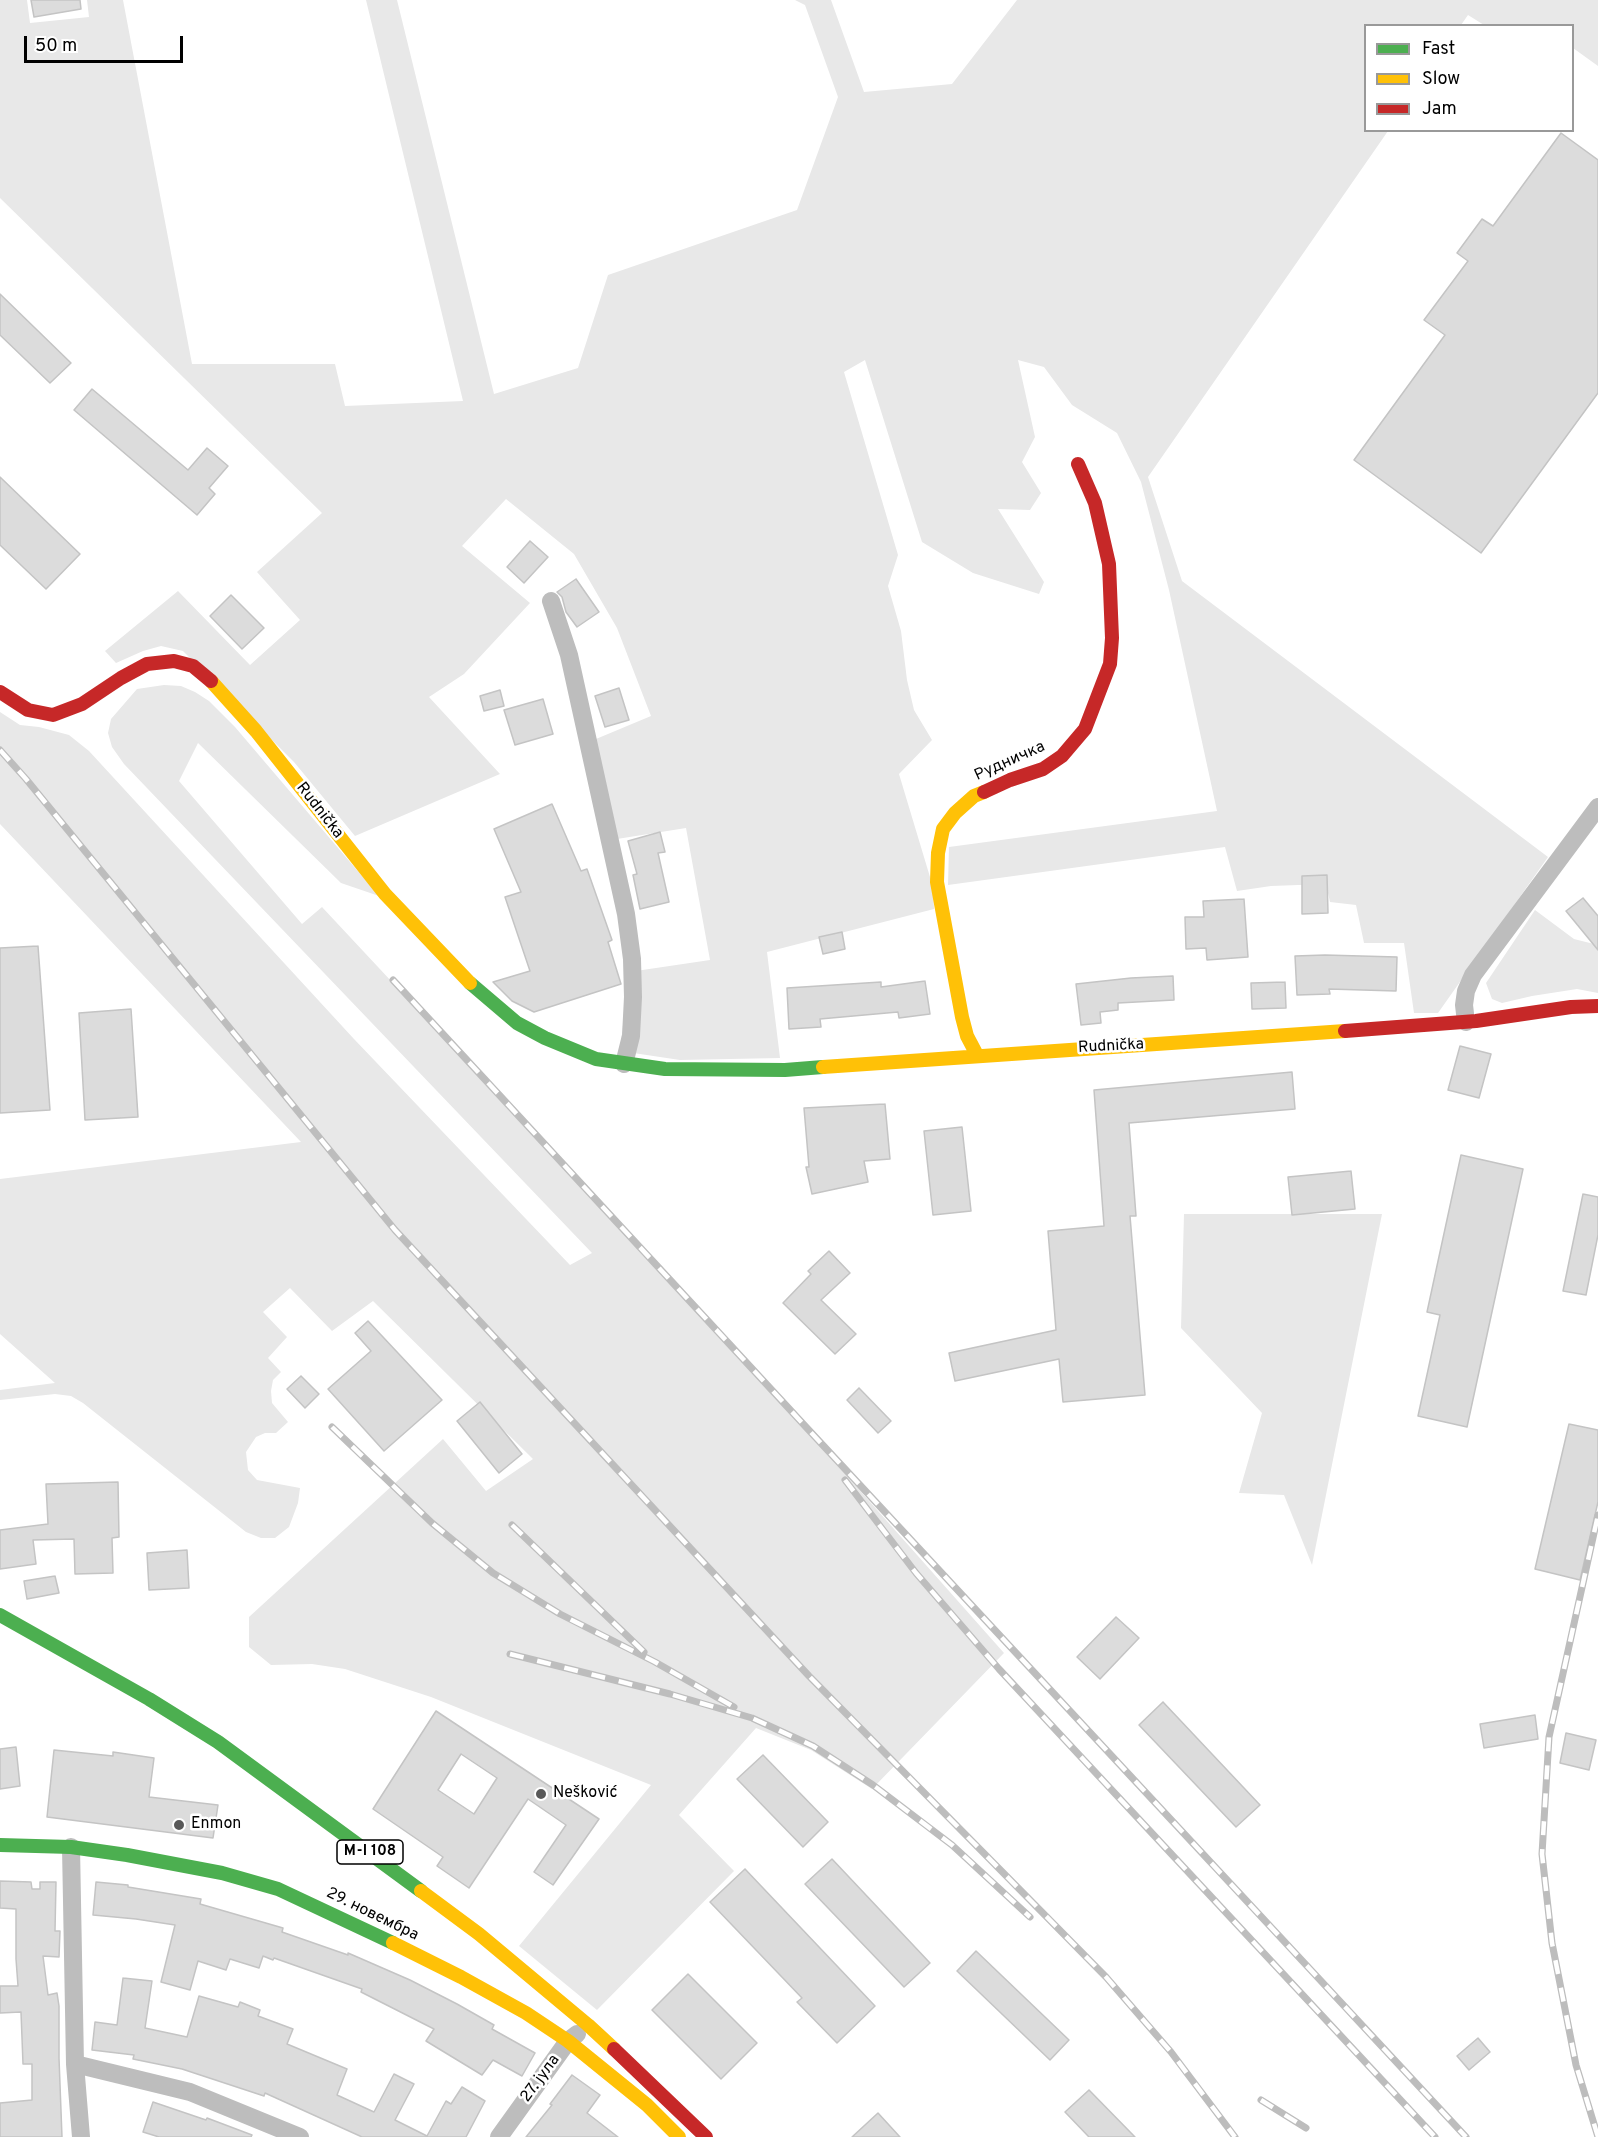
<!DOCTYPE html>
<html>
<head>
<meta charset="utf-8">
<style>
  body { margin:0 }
  #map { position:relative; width:1598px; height:2137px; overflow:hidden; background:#fff; font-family:Overpass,sans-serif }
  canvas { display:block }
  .legend { position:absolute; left:1364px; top:24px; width:210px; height:108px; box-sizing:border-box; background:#fff; border:2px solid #999; margin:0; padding:8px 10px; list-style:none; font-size:18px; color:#000 }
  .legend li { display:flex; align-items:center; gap:12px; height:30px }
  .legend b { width:30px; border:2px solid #999 }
  .scale { position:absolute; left:24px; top:36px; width:159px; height:27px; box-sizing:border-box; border:3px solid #000; border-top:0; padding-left:8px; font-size:18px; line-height:21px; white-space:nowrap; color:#000; -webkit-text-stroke:4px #fff; paint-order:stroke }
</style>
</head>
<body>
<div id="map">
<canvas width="1598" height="2137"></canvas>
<ul class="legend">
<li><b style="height:8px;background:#4caf50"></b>Fast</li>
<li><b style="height:8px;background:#ffc107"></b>Slow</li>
<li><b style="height:8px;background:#c62828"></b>Jam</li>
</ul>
<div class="scale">50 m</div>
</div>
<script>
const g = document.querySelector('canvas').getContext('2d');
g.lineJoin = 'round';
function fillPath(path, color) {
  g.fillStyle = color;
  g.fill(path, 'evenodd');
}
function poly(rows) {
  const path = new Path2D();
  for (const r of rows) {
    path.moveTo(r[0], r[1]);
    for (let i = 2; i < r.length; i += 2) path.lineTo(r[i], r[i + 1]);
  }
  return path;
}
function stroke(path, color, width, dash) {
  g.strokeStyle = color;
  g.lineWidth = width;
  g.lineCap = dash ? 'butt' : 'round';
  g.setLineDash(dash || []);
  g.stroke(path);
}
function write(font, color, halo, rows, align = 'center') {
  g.font = font + ' Overpass,sans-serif';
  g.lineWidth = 5;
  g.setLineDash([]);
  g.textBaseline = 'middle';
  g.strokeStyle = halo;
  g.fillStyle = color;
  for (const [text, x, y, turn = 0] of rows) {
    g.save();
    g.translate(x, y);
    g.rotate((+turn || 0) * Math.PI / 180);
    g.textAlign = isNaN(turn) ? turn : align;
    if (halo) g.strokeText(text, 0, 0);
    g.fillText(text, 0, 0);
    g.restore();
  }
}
const green = poly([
  [0,0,27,0,30,23,89,17,87,0,123,0,192,364,335,364,345,406,463,401,366,0,397,0,494,394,578,368,608,275,797,210,838,97,805,5,795,0,831,0,864,92,952,84,1017,0,1598,0,1598,66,1573,48,1572,26,1484,25,1468,15,1461,25,1366,26,1366,130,1388,131,1148,477,1182,581,1548,857,1438,1013,1414,1013,1404,943,1364,943,1356,905,1330,902,1326,884,1271,886,1237,891,1225,847,948,885,949,847,1217,811,1169,590,1141,482,1117,433,1072,405,1044,367,1018,360,1035,437,1022,462,1041,493,1030,510,998,509,1044,582,1039,594,973,573,922,542,865,360,844,372,898,555,888,586,901,631,907,680,914,710,932,740,899,774,933,887,934,909,767,952,780,1058,680,1060,620,1051,629,972,710,960,686,828,617,839,596,739,651,716,617,628,574,554,506,499,462,546,530,603,464,674,429,697,500,774,355,836,294,762,183,651,161,646,143,651,116,663,105,651,178,591,250,665,300,620,257,572,322,513,0,198],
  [164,685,181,686,195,692,209,701,235,727,379,896,341,883,198,743,179,781,302,924,322,907,730,1344,1004,1653,872,1789,811,1750,756,1728,679,1815,734,1871,597,2010,519,1946,651,1785,431,1697,345,1669,312,1664,271,1665,249,1647,249,1617,443,1439,486,1491,533,1459,373,1301,332,1331,290,1288,263,1312,287,1337,268,1358,281,1372,273,1380,271,1391,272,1403,288,1422,276,1433,265,1433,256,1437,246,1452,248,1470,257,1480,300,1488,298,1503,289,1527,275,1538,261,1538,246,1532,83,1403,71,1396,55,1394,0,1400,0,1390,55,1383,0,1334,0,1179,301,1142,0,824,0,712,20,725,39,727,69,735,89,751,354,1039,570,1265,592,1253,124,764,112,747,108,733,111,719,137,689],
  [1535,910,1574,939,1598,945,1598,993,1577,989,1532,996,1502,1003,1492,999,1486,983],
  [1184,1214,1382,1214,1312,1565,1284,1495,1239,1493,1262,1413,1181,1328]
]);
const building = poly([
  [31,0,80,0,81,9,34,17,31,0],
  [1561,133,1598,160,1598,393,1481,553,1354,460,1445,335,1424,320,1468,261,1457,253,1482,219,1493,226,1561,133],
  [0,294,71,363,50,383,0,335,0,294],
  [92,389,188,470,207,448,228,466,209,488,215,494,197,515,74,410,92,389],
  [0,477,80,554,46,589,0,545,0,477],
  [530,541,548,557,524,583,507,567,530,541],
  [576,579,599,612,577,627,566,612,562,597,557,592,576,579],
  [231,595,264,628,242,649,210,616,231,595],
  [619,688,629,720,605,727,595,696,619,688],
  [500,690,504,706,484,711,480,696,500,690],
  [543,699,553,734,515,745,504,710,543,699],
  [552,804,581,871,587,869,612,940,608,942,621,984,534,1012,512,1001,493,982,530,971,505,897,521,892,494,829,552,804],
  [660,832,665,852,658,853,669,902,640,909,633,875,637,874,628,841,660,832],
  [1327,875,1328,913,1302,914,1302,876,1327,875],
  [1583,898,1598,916,1598,950,1566,911,1583,898],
  [1244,899,1248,957,1207,960,1206,948,1186,949,1185,917,1204,917,1203,901,1244,899],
  [842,932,845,949,823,954,819,937,842,932],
  [38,946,50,1110,0,1113,0,948,38,946],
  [1325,955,1397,957,1396,991,1329,989,1330,994,1297,995,1295,956,1325,955],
  [1173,976,1174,1000,1118,1003,1118,1010,1100,1012,1101,1023,1081,1025,1076,984,1131,978,1173,976],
  [925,981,930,1014,899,1018,898,1012,820,1019,821,1027,789,1029,787,988,881,982,881,987,925,981],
  [1285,982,1286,1008,1252,1009,1251,983,1285,982],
  [131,1009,138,1117,85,1120,79,1013,131,1009],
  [1460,1046,1491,1054,1479,1098,1448,1090,1460,1046],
  [1292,1072,1295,1109,1129,1123,1136,1216,1130,1216,1145,1395,1063,1402,1059,1359,955,1381,949,1353,1056,1330,1048,1231,1104,1226,1094,1090,1292,1072],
  [885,1104,890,1159,864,1161,868,1182,812,1194,806,1167,809,1167,804,1108,885,1104],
  [962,1127,971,1211,933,1215,924,1131,962,1127],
  [1461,1155,1523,1169,1467,1427,1418,1416,1440,1315,1427,1312,1461,1155],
  [1351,1171,1355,1209,1292,1215,1288,1177,1351,1171],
  [1583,1194,1598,1197,1598,1235,1586,1295,1563,1291,1583,1194],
  [829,1251,850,1273,821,1300,856,1334,835,1354,783,1303,811,1274,808,1271,829,1251],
  [368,1321,442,1400,384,1451,328,1389,371,1351,355,1333,368,1321],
  [301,1376,319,1394,305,1408,287,1389,301,1376],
  [859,1388,891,1421,878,1433,847,1400,859,1388],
  [480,1402,522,1454,499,1473,457,1421,480,1402],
  [1569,1424,1598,1430,1598,1502,1580,1580,1535,1569,1569,1424],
  [118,1482,119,1537,112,1538,113,1573,75,1574,74,1539,33,1540,36,1564,0,1569,0,1530,48,1524,46,1484,118,1482],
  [187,1550,189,1588,149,1590,147,1553,187,1550],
  [55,1576,59,1593,27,1599,24,1581,55,1576],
  [1116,1617,1139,1638,1100,1679,1077,1657,1116,1617],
  [1163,1702,1260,1805,1236,1827,1139,1725,1163,1702],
  [436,1711,599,1819,553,1885,534,1872,566,1825,528,1799,469,1888,437,1866,443,1857,373,1809,436,1711],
  [461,1754,497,1778,474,1814,438,1790,461,1754],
  [1535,1715,1538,1739,1484,1748,1480,1724,1535,1715],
  [1566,1733,1596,1740,1589,1770,1560,1763,1566,1733],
  [16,1747,20,1786,0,1789,0,1749,16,1747],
  [54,1750,113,1756,113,1752,154,1758,149,1797,218,1805,213,1838,47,1817,54,1750],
  [763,1755,828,1822,803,1847,737,1779,763,1755],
  [832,1859,930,1963,904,1987,805,1884,832,1859],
  [745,1869,875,2006,837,2043,797,2002,802,1998,710,1902,745,1869],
  [0,1881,31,1882,32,1889,40,1889,40,1882,56,1882,55,1931,60,1931,59,1957,43,1956,48,1995,57,1993,59,2006,59,2058,62,2137,0,2137,0,2103,32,2100,32,2064,23,2064,21,2012,0,2013,0,1986,18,1986,16,1959,16,1909,0,1908,0,1881],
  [96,1882,128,1885,128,1887,201,1899,200,1904,283,1928,282,1932,348,1955,348,1953,410,1980,457,2004,494,2025,492,2029,535,2053,522,2076,493,2060,482,2075,426,2041,434,2029,361,1992,362,1989,274,1958,273,1960,263,1956,259,1968,230,1959,226,1970,198,1961,190,1990,161,1982,175,1925,136,1919,93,1915,96,1882],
  [976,1951,1069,2040,1050,2060,957,1971,976,1951],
  [688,1974,757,2043,721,2079,652,2010,688,1974],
  [123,1978,152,1981,145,2028,187,2037,199,1996,238,2007,240,2002,260,2010,258,2016,293,2029,287,2044,347,2069,337,2095,374,2112,394,2074,414,2084,395,2120,427,2136,446,2101,451,2104,462,2087,485,2101,466,2137,362,2137,265,2093,264,2096,182,2069,133,2059,134,2055,92,2050,95,2022,117,2025,123,1978],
  [1478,2038,1490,2052,1469,2070,1457,2056,1478,2038],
  [572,2075,600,2095,587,2113,618,2137,526,2137,552,2105,550,2104,572,2075],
  [1089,2090,1135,2137,1089,2137,1065,2112,1089,2090],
  [153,2102,206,2120,207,2118,252,2135,251,2137,159,2137,143,2132,153,2102],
  [878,2113,900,2137,852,2137,878,2113]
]);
const street = poly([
  [551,601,569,655,626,914,632,959,633,997,631,1036,624,1064],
  [1466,1022,1464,1005,1466,991,1473,975,1598,807],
  [71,1847,75,2064,81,2137],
  [75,2064,190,2092,300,2137],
  [499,2137,568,2041,577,2034]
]);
const fast = poly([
  [470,983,517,1023,545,1038,596,1059,665,1069,785,1070,823,1067],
  [0,1615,149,1699,218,1742,421,1891],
  [0,1845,71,1847,127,1855,222,1873,278,1889,393,1943]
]);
const slow = poly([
  [211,681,256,731,385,894,470,983],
  [977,1055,967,1036,962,1017,937,882,938,853,943,829,955,813,974,796,984,792],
  [823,1067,1345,1031],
  [421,1891,479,1934,588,2025,614,2049],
  [393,1943,461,1977,526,2013,568,2041,647,2105,679,2137]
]);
const jam = poly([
  [0,692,28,710,53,715,82,704,121,678,147,664,174,661,193,666,211,681],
  [984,792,1010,780,1043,769,1062,756,1085,729,1110,664,1112,638,1109,564,1095,503,1078,464],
  [1345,1031,1476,1021,1571,1007,1598,1006],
  [614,2049,706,2137]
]);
const rail = poly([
  [0,750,26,779,395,1230,809,1676,1106,1977,1171,2052,1235,2137],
  [393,980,806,1427,1466,2137],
  [332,1427,432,1523,493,1573,560,1614,655,1662,734,1707],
  [845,1480,916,1573,999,1669,1435,2137],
  [512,1525,644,1652],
  [510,1654,670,1694,752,1718,813,1746,873,1785,952,1845,1030,1917],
  [1261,2100,1306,2128],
  [1598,2137,1576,2065,1552,1943,1542,1854,1549,1737,1598,1515]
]);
const markers = [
  [541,1794,6,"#595959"],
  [179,1825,6,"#595959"]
];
const shields = [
  [370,1852,66]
];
const shieldNames = [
  ["M-I 108",370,1852]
];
const streetNames = [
  ["Рудничка",1010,762,-24],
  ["Rudnička",319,811,52],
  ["Rudnička",1111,1047,-3],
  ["29. новембра",372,1915,26],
  ["27. јула",541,2079,-54]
];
const poiNames = [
  ["Nešković",553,1794],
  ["Enmon",191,1825]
];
fillPath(green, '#e8e8e8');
fillPath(building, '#dcdcdc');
stroke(building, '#c4c4c4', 1.5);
stroke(street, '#bdbdbd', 18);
stroke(fast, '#4caf50', 14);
stroke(slow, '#ffc107', 14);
stroke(jam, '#c62828', 14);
stroke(rail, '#bdbdbd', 7);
stroke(rail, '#fff', 4.5, [14]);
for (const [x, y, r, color] of markers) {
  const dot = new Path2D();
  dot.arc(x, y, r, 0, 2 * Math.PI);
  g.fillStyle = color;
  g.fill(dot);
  stroke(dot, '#fff', 2);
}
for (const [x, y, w] of shields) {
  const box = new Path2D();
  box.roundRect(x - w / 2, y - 12, w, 24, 4.5);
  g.fillStyle = '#fff';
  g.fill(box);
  stroke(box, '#000', 1.5);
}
write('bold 15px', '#000', null, shieldNames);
write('16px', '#000', '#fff', streetNames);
write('16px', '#000', '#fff', poiNames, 'left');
</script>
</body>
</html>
